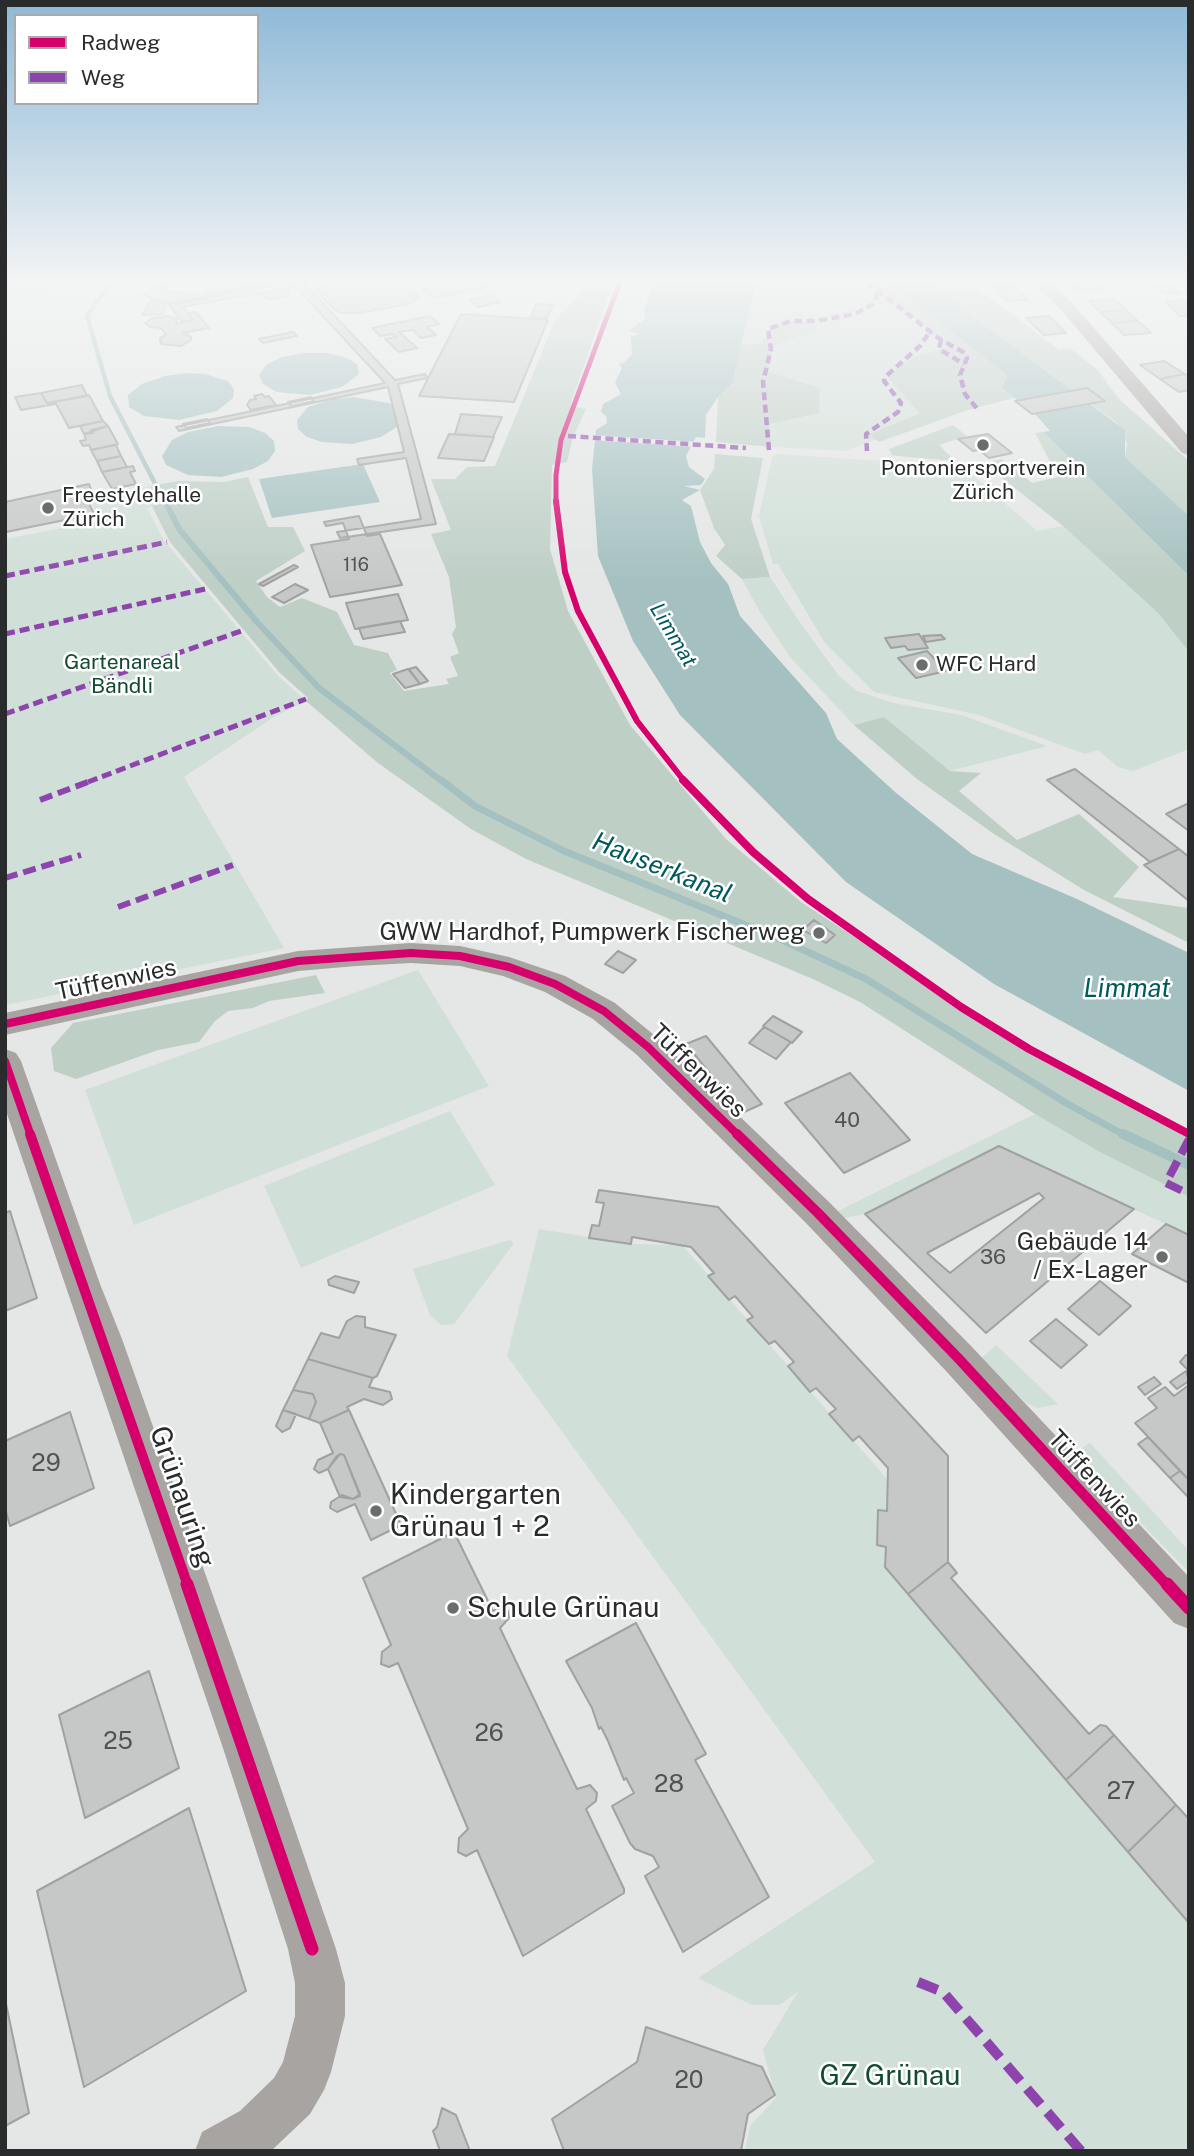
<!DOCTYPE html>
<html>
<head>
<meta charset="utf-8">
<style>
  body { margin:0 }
  #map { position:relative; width:1194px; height:2156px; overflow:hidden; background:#e5e6e6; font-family:"Public Sans",sans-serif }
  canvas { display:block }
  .frame { position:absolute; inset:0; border:7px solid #2a2b2c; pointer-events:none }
  .legend { position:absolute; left:14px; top:14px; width:245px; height:91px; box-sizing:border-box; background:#fff; border:2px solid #aaaaab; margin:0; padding:9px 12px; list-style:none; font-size:21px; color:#2a2b2c }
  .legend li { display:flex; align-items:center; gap:14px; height:35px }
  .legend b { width:35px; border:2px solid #aaaaab }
</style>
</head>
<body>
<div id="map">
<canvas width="1194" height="2156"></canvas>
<div class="frame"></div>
<ul class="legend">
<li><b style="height:9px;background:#d6006c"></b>Radweg</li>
<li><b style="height:9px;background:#8e44ad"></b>Weg</li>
</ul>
</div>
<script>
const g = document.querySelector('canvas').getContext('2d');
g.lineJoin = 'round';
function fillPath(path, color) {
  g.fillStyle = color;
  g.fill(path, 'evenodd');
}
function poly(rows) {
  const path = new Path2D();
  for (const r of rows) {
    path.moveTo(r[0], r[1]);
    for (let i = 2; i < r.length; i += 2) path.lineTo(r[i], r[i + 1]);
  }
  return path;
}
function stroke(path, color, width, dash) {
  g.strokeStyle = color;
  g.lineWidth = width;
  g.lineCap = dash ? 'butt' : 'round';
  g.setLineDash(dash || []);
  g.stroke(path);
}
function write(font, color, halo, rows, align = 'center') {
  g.font = font + ' "Public Sans",sans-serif';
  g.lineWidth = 5;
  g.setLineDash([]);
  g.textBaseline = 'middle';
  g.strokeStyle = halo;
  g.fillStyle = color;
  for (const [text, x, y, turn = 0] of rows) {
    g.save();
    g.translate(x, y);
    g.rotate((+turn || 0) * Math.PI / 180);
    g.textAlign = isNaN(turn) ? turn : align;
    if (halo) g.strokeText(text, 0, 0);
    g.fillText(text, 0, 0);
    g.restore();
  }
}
const green = poly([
  [5,282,78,282,58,289,5,298],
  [756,282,889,282,950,329,950,348,913,357,920,413,869,435,875,440,846,451,771,447,768,424,818,413,741,348],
  [777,454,962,466,1037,531,1063,526,1158,613,1189,652,1189,749,1133,771,1118,767,1098,750,1085,754,979,715,874,692,825,643,778,564,773,564,759,516,772,457],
  [151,486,160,505,147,508,165,542,278,676,306,701,274,717,184,777,284,948,5,1005,5,539,99,521,90,498],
  [770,577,799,621,839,676,857,691,893,703,961,715,1047,746,950,771,884,717,854,725,791,658,760,612,742,579],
  [418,970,489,1086,134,1225,85,1090],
  [450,1111,495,1185,301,1268,264,1186],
  [1035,1114,1098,1151,1189,1197,1189,1235,999,1146,865,1214,844,1218,838,1211],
  [539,1229,631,1244,682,1245,888,1480,887,1511,878,1511,877,1545,886,1547,885,1567,1189,1924,1189,2151,745,2151,750,2126,776,2098,763,2050,798,1992,779,2005,752,2005,698,1978,875,1862,507,1356],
  [510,1240,514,1243,454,1324,441,1325,430,1315,413,1269],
  [996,1345,1058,1404,1038,1408,1026,1403,982,1358],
  [1090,1443,1189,1551,1189,1572,1078,1459,1077,1451]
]);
const forest = poly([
  [591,282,613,282,570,406,586,409,573,437,567,462,552,465,550,549,568,611,630,725,726,839,801,902,961,1007,1029,1049,1189,1134,1189,1197,1098,1151,1035,1114,860,1002,813,979,526,859,471,829,378,763,306,701,308,698,279,672,170,542,152,506,159,504,151,486,178,481,223,482,248,477,268,527,293,527,305,551,256,581,267,597,280,607,302,598,337,612,354,645,388,653,397,670,390,673,404,691,449,684,446,679,458,676,450,657,459,653,452,634,456,627,449,577,431,534,451,530,431,479,455,479,467,467,495,466,556,318],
  [870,282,889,282,992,362,1007,375,1002,388,1014,398,968,410,879,442,868,435,920,413,887,377,913,357,949,347],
  [927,282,969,282,1059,350,1071,349,1098,370,1118,398,1189,461,1189,516,1125,457,1127,443,1116,422,1091,404,1104,401,1087,388,1073,391],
  [801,320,819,329,773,346,768,372,820,388,819,413,769,424,771,447,716,442,718,397,732,384,741,345,761,344,772,324],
  [953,425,967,436,939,445,955,461,897,456,892,455,889,449],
  [1043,432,1189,576,1189,652,1158,613,1063,526,983,463,1002,459,1032,483,1058,477,1035,433],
  [715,454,763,458,751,519,770,577,742,579,716,556,725,545,714,528,700,490,714,469],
  [884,717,950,771,981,773,959,791,1017,840,1079,814,1139,867,1113,897,1188,908,1189,943,1084,890,994,834,917,779,854,725],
  [316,975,325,993,269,1001,253,1008,228,1011,215,1021,199,1042,158,1050,76,1079,54,1071,51,1048,73,1023]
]);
const water = poly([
  [658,282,756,282,732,384,718,397,706,415,705,438,696,437,686,456,689,467,705,479,701,485,684,486,700,490,682,500,691,506,700,542,711,563,728,584,740,616,826,713,837,739,895,792,972,854,1077,899,1189,953,1189,1091,994,984,846,882,680,715,633,641,598,556,592,469,596,430,607,423,606,416,601,412,603,404,621,394,615,383,622,368,619,364,623,363,632,354,631,337,639,334,628,331,645,319,644,309,652,289],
  [889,282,927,282,1125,430,1125,457,1189,516,1189,576,1043,432,1050,431,1035,414,1002,388,1007,375],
  [303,353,325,353,345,357,357,364,359,374,342,387,310,395,277,392,263,384,259,375,266,365,282,357],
  [186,373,205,374,228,381,234,389,233,398,217,411,179,420,144,416,129,407,128,395,142,384,165,376],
  [353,397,389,403,395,407,400,425,381,437,352,444,322,442,307,437,298,429,297,420,308,407,333,399],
  [219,426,249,427,265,433,274,441,275,451,268,461,253,469,221,477,188,475,166,465,162,456,172,440,188,432],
  [363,464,380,502,272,518,259,479]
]);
const pier = poly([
  [591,435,698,442,695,447,591,440]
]);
const streamFar3 = poly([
  [111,282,87,316,110,396,165,503]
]);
const streamFar2 = poly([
  [165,501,179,529,257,622,319,688,443,782]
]);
const streamFar1 = poly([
  [441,780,475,806,564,851,780,939,866,979,1066,1103,1126,1136]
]);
const stream = poly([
  [1123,1134,1189,1165]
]);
const building = poly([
  [160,282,166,282,168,291,211,296,165,304,144,295,160,282],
  [199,282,276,282,209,295,199,282],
  [290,282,313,282,305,284,395,380,425,374,428,378,398,384,436,524,340,538,337,532,421,519,406,458,359,465,357,459,404,452,388,387,179,431,176,427,385,383,295,286,183,307,193,320,182,322,169,305,219,296,217,293,229,291,231,293,290,282],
  [327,282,406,282,419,297,409,304,359,313,342,313,335,310,317,292,319,286,327,282],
  [415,282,512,282,433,298,415,282],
  [987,282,1010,282,1015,287,994,289,987,282],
  [1069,282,1096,282,1104,290,1078,291,1069,282],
  [283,284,289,286,288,296,270,299,255,293,255,289,283,284],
  [1170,285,1180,293,1167,294,1154,286,1170,285],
  [1015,287,1028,300,1006,301,994,289,1015,287],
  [492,295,501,302,478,307,469,300,492,295],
  [1114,299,1126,310,1100,312,1089,301,1114,299],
  [151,300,166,301,163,314,142,315,151,300],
  [1183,300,1189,305,1189,316,1180,316,1166,302,1183,300],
  [536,304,553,305,547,318,531,317,536,304],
  [1126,310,1138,321,1112,323,1100,312,1126,310],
  [196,312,209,328,183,333,191,337,191,340,181,346,161,344,160,338,166,335,161,328,150,327,145,323,153,318,167,316,177,319,176,324,182,323,193,320,188,313,196,312],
  [461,314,548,320,514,402,419,396,461,314],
  [430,316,439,324,427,327,436,335,421,338,413,330,399,332,417,348,399,352,385,339,396,337,393,334,380,336,372,328,430,316],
  [1049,316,1066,333,1044,335,1026,318,1049,316],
  [1138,321,1151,333,1124,335,1112,323,1138,321],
  [293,332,297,336,263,343,259,339,293,332],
  [1164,361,1185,374,1160,379,1140,365,1164,361],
  [1185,374,1189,377,1189,390,1179,392,1160,379,1185,374],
  [82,385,87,396,47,403,41,393,82,385],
  [1087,388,1105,401,1032,414,1015,401,1087,388],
  [41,393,47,403,56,404,21,410,15,397,41,393],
  [262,394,265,397,269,396,276,405,251,410,247,405,250,400,256,399,254,396,262,394],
  [89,395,103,421,69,428,55,402,89,395],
  [311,397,314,401,292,406,288,402,311,397],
  [461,414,502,417,493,437,455,434,461,414],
  [207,419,210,423,186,428,183,424,207,419],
  [103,421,108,426,91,430,93,433,84,434,80,426,103,421],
  [108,426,118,444,91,450,89,445,83,446,80,441,86,440,84,434,108,426],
  [449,434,493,437,494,437,484,461,438,458,449,434],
  [988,434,1012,453,989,458,979,450,973,451,958,439,988,434],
  [116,445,121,456,97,461,91,450,116,445],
  [121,456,127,467,102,472,97,461,121,456],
  [133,466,135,471,130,472,136,484,112,489,102,472,133,466],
  [89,484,93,495,86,497,94,514,6,532,5,502,89,484],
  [359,516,367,536,380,534,402,585,330,597,311,545,349,539,343,523,326,526,324,522,359,516],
  [294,565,298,567,263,586,259,584,294,565],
  [295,584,308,590,284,603,272,597,295,584],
  [398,594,408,620,355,629,346,603,398,594],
  [400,621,405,632,363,639,359,628,400,621],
  [919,634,928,648,908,650,905,646,891,648,885,638,919,634],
  [941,635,945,639,926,642,923,636,941,635],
  [927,651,946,671,916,678,898,658,927,651],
  [416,667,428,681,420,684,409,669,416,667],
  [408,669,420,684,405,688,393,674,408,669],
  [1075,769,1179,849,1150,862,1047,780,1075,769],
  [1189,803,1189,831,1166,814,1189,803],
  [1179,849,1189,857,1189,901,1144,865,1179,849],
  [814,920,835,935,826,943,803,930,814,920],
  [618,951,636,960,623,973,605,964,618,951],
  [773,1016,802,1032,792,1043,763,1026,773,1016],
  [764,1027,791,1042,776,1059,749,1043,764,1027],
  [706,1036,762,1104,742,1113,686,1044,706,1036],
  [850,1073,910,1140,844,1173,785,1103,850,1073],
  [999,1146,1134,1209,986,1333,865,1214,999,1146],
  [599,1190,718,1207,746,1237,948,1456,948,1562,908,1594,885,1567,886,1547,877,1545,878,1510,887,1511,888,1468,859,1436,853,1441,829,1414,836,1409,816,1388,810,1392,788,1366,794,1362,775,1341,769,1344,747,1320,753,1317,735,1296,729,1300,708,1276,714,1273,691,1247,632,1237,631,1244,589,1238,592,1225,599,1226,604,1203,596,1202,599,1190],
  [1039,1193,1044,1198,950,1273,927,1253,1039,1193],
  [10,1211,37,1298,5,1311,5,1213,10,1211],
  [1166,1224,1189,1235,1189,1283,1132,1254,1166,1224],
  [335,1276,359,1282,354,1293,329,1285,328,1280,335,1276],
  [1100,1281,1131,1306,1099,1335,1068,1309,1100,1281],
  [356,1316,365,1317,365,1327,396,1335,377,1376,373,1378,308,1359,321,1333,339,1338,347,1321,356,1316],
  [1056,1319,1087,1345,1061,1368,1030,1341,1056,1319],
  [1186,1355,1189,1355,1189,1371,1180,1362,1186,1355],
  [308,1359,373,1378,369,1387,390,1392,392,1399,383,1405,364,1399,347,1407,349,1410,320,1423,309,1419,316,1402,313,1394,293,1390,308,1359],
  [1186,1371,1189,1381,1177,1389,1170,1382,1186,1371],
  [1154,1377,1161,1384,1145,1395,1138,1387,1154,1377],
  [1189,1385,1189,1480,1135,1423,1157,1408,1148,1398,1165,1387,1174,1396,1189,1385],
  [293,1390,313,1394,316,1402,309,1419,283,1410,293,1390],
  [283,1410,296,1414,290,1428,282,1432,276,1426,283,1410],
  [349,1410,401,1525,371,1540,355,1504,337,1512,330,1508,331,1502,342,1495,353,1499,360,1496,344,1455,340,1454,336,1457,328,1469,319,1473,314,1469,318,1460,333,1453,320,1423,349,1410],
  [70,1412,94,1488,10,1526,5,1508,5,1441,70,1412],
  [1148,1437,1180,1471,1170,1478,1138,1444,1148,1437],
  [340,1454,344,1455,360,1494,353,1499,340,1497,328,1469,340,1454],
  [1180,1471,1189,1480,1189,1498,1170,1478,1180,1471],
  [454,1532,493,1611,503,1607,508,1611,509,1618,500,1628,577,1789,590,1785,597,1793,596,1801,586,1809,624,1889,624,1893,523,1956,477,1850,466,1856,458,1852,459,1838,468,1829,398,1663,389,1667,381,1664,382,1652,391,1645,363,1578,454,1532],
  [948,1562,957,1573,951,1578,1089,1734,1100,1725,1106,1726,1114,1735,1066,1780,908,1594,948,1562],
  [636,1623,706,1754,695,1760,769,1897,683,1952,645,1876,659,1867,653,1856,635,1849,630,1843,612,1806,634,1793,626,1778,624,1780,608,1741,601,1727,599,1729,592,1708,566,1661,636,1623],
  [149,1671,179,1768,85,1818,59,1715,149,1671],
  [1114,1735,1176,1805,1128,1852,1066,1780,1114,1735],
  [1176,1805,1189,1819,1189,1923,1128,1852,1176,1805],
  [189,1808,246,1991,84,2087,37,1891,189,1808],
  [5,1999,29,2113,5,2126,5,1999],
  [646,2027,762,2067,775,2095,748,2114,741,2151,564,2151,552,2119,637,2062,646,2027],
  [442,2108,456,2115,470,2151,440,2151,433,2131,437,2127,442,2108]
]);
const minor = poly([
  [1033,282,1051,282,1074,305,1189,437,1189,455,1182,453,1062,311,1033,282],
  [411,943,460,946,509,957,565,976,615,1003,659,1039,830,1203,972,1347,1189,1577,1189,1629,1174,1623,946,1371,806,1223,637,1055,593,1019,545,992,503,976,460,966,411,963,356,966,298,971,5,1035,5,1013,298,951,411,943],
  [5,1049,16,1053,21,1061,100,1284,122,1339,267,1748,336,1949,345,1983,345,2016,331,2072,324,2090,310,2114,271,2151,195,2151,202,2132,240,2111,274,2078,283,2062,295,2016,295,1983,288,1949,223,1748,5,1108,5,1049]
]);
const quietFar4 = poly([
  [867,282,941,340,965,353,967,358,960,375,965,394,979,411],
  [941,340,939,349,964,364],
  [568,436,746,448],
  [769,450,763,382,771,349,768,329,791,321,816,321,855,314,875,303,878,290],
  [867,451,866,434,898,412,901,403,884,381,885,377,921,345,930,331]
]);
const quietFar3 = poly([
  [5,576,167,542],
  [5,634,205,589],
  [5,714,241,631],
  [88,782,306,699]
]);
const quietFar2 = poly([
  [40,800,93,780],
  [5,878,81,855],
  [118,907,233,865]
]);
const quietFar1 = poly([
  [1189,1139,1166,1183,1189,1194]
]);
const quiet = poly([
  [918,1982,943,1992,1081,2151]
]);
const cyclewayFar4 = poly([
  [556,503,556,475,561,440,620,282]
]);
const cyclewayFar3 = poly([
  [556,501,565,572,578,611,637,721,685,782]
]);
const cyclewayFar2 = poly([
  [683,780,753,852,808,899,961,1007,1029,1049,1189,1134],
  [5,1024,298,961,411,953,460,956,509,967,555,984,604,1011,648,1047,739,1136],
  [5,1061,31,1136]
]);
const cyclewayFar1 = poly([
  [30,1134,188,1586],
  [737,1134,818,1213,959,1359,1168,1586]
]);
const cycleway = poly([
  [187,1584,312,1949],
  [1167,1584,1189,1608]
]);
const markers = [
  [983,445,7,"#6b6c6d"],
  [48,508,7,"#6b6c6d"],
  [922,665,7,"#6b6c6d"],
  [819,933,7,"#6b6c6d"],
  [1162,1257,7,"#6b6c6d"],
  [376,1511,7,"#6b6c6d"],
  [453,1608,7,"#6b6c6d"]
];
const farNumbernames = [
  ["116",356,565]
];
const farPoinames = [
  ["Pontoniersportverein",983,469,"center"],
  ["Zürich",983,493,"center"],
  ["Freestylehalle",62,496],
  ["Zürich",62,520],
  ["WFC Hard",936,665]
];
const farWaternames = [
  ["Limmat",673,635,59]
];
const farParknames = [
  ["Gartenareal",122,663],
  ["Bändli",122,687]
];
const numberNames = [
  ["40",847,1121],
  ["36",993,1258]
];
const poiNames = [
  ["GWW Hardhof, Pumpwerk Fischerweg",805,933],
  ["Gebäude 14",1148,1243],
  ["/ Ex-Lager",1148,1271]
];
const streetNames = [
  ["Tüffenwies",116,980,-12],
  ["Tüffenwies",698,1071,44],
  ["Tüffenwies",1094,1479,47]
];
const nearNumbernames = [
  ["29",46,1464],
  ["26",489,1734],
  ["25",118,1742],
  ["28",669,1785],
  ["27",1121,1792],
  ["20",689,2081]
];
const waterNames = [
  ["Hauserkanal",662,868,22],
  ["Limmat",1127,989]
];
const nearPoinames = [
  ["Kindergarten",390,1495],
  ["Grünau 1 + 2",390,1527],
  ["Schule Grünau",467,1608]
];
const nearStreetnames = [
  ["Grünauring",182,1497,71]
];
const nearParknames = [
  ["GZ Grünau",890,2076]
];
fillPath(green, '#d0dfd7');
fillPath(forest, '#becfc6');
fillPath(water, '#a4c0c0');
fillPath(pier, '#e5e6e6');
stroke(streamFar3, '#a4c0c0', 4.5);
stroke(streamFar2, '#a4c0c0', 6);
stroke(streamFar1, '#a4c0c0', 7);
stroke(stream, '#a4c0c0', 10);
fillPath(building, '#c6c7c7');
stroke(building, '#a0a1a1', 2);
fillPath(minor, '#a7a4a2');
stroke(quietFar4, '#8e44ad', 4.5, [8, 4.5]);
stroke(quietFar3, '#8e44ad', 5, [10, 5]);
stroke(quietFar2, '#8e44ad', 6, [13, 6]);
stroke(quietFar1, '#8e44ad', 8, [17, 8]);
stroke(quiet, '#8e44ad', 10, [21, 10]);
stroke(cyclewayFar4, '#d6006c', 5);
stroke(cyclewayFar3, '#d6006c', 6);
stroke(cyclewayFar2, '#d6006c', 8);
stroke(cyclewayFar1, '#d6006c', 10);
stroke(cycleway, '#d6006c', 13);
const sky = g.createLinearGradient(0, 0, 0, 584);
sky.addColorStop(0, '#8db9d8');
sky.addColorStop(0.48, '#f3f4f4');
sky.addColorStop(1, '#f3f4f400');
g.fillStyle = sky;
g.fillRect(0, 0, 1194, 584);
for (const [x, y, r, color] of markers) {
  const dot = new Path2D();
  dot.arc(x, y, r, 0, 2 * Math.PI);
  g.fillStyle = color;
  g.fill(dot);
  stroke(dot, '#fff', 2.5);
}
write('18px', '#515253', null, farNumbernames);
write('21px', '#2a2b2c', '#fff', farPoinames, 'left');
write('italic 21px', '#00595c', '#fff', farWaternames);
write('21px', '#124b33', '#fff', farParknames);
write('21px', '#515253', null, numberNames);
write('24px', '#2a2b2c', '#fff', poiNames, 'right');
write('24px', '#2a2b2c', '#fff', streetNames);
write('24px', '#515253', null, nearNumbernames);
write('italic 26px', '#00595c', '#fff', waterNames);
write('28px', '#2a2b2c', '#fff', nearPoinames, 'left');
write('28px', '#2a2b2c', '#fff', nearStreetnames);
write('28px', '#124b33', '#fff', nearParknames);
</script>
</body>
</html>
